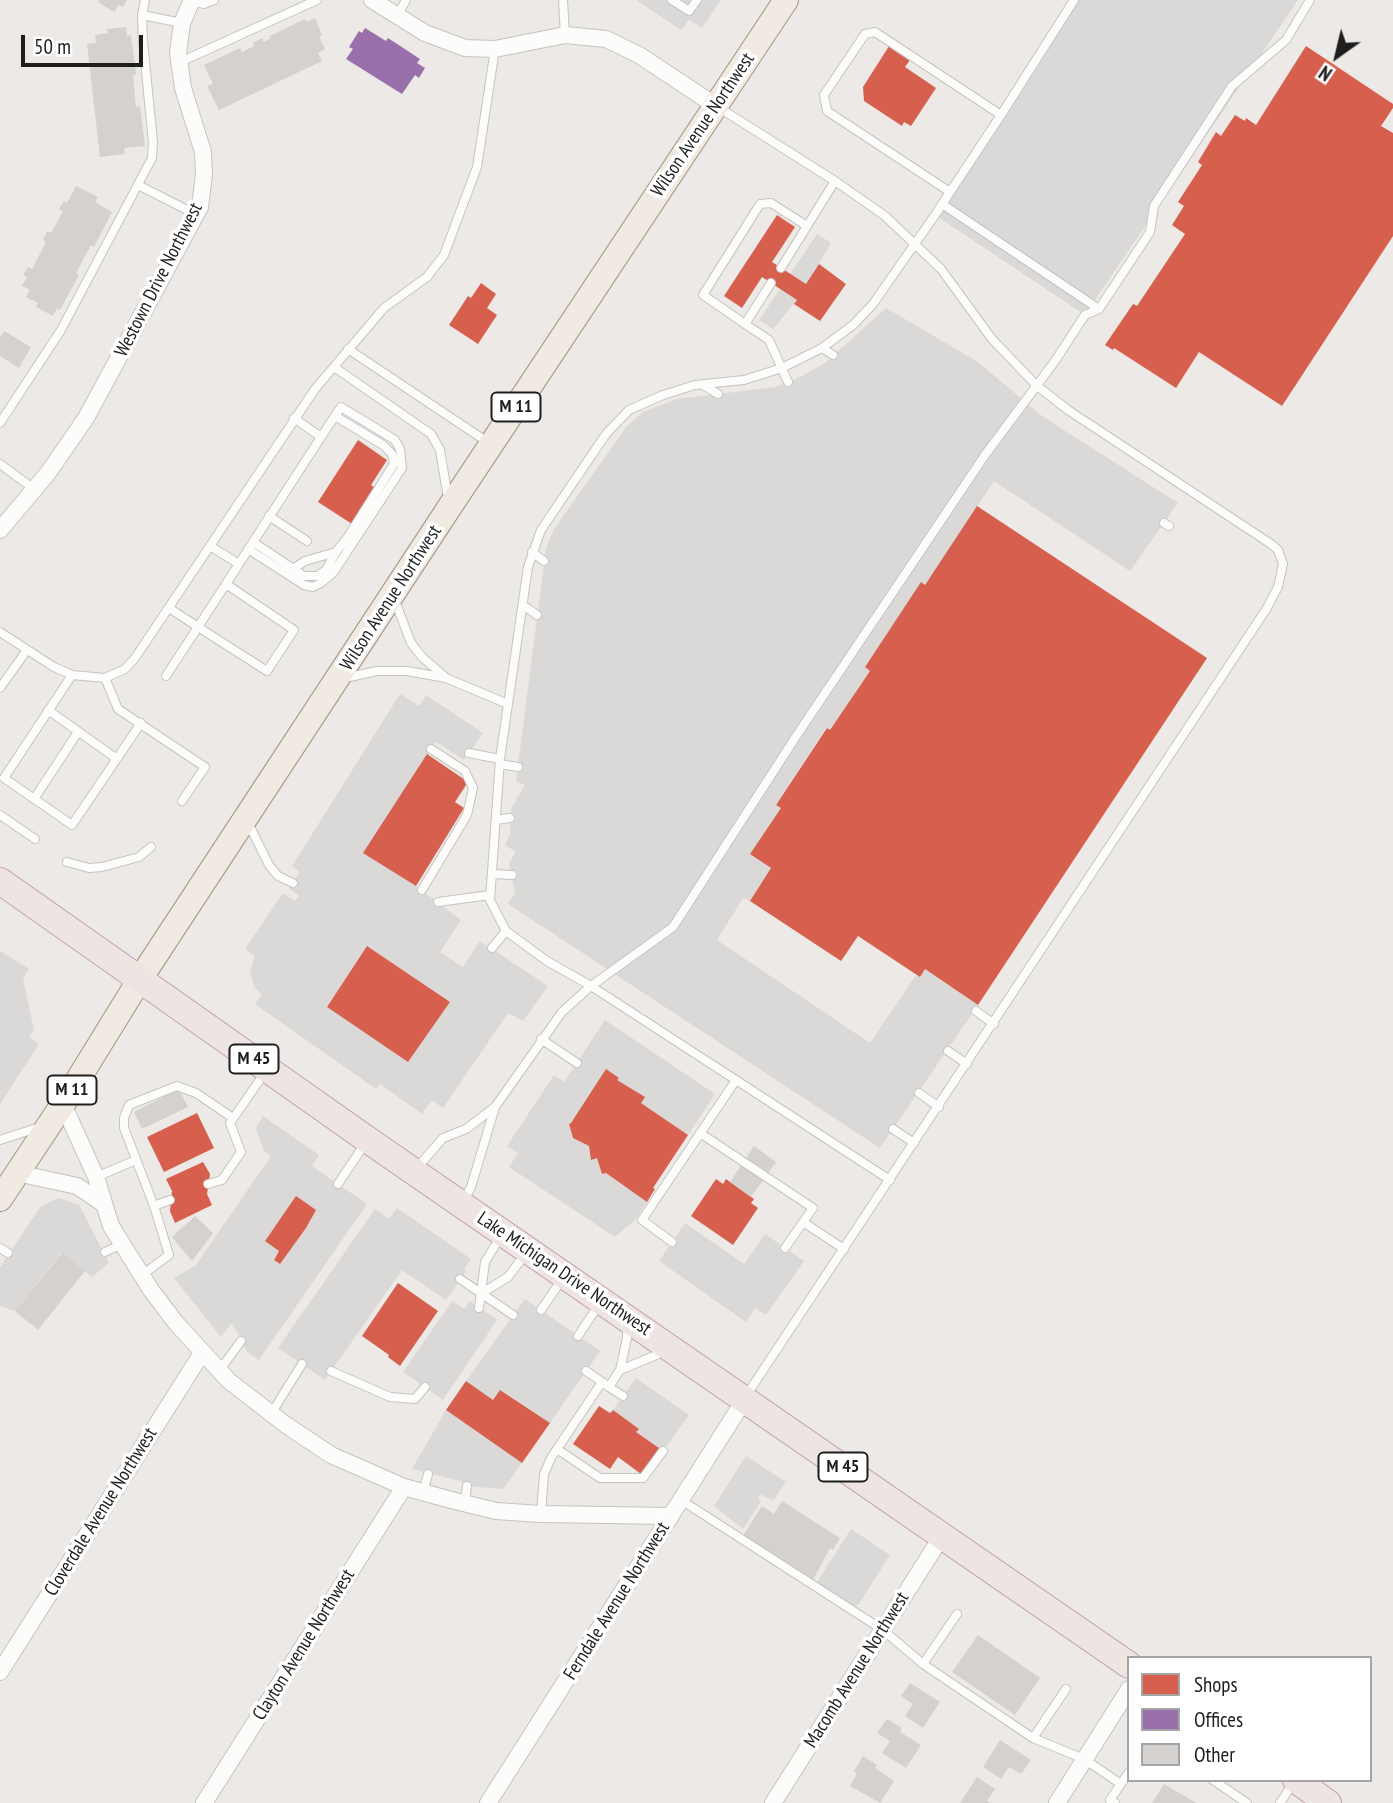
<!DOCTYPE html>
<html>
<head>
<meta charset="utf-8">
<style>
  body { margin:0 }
  #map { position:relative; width:1393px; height:1803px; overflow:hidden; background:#ece9e6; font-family:"PT Sans Narrow",sans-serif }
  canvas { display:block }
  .legend { position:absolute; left:1127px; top:1656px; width:245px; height:126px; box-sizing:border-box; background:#fff; border:2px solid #a5a5a5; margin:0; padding:9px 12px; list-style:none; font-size:21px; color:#1e1e1e }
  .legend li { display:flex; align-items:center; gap:14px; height:35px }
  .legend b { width:35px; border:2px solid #a5a5a5 }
  .north { position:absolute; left:1302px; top:21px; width:70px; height:70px; -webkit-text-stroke:5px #fff; paint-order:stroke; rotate:214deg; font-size:19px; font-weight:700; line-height:28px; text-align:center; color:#1e1e1e }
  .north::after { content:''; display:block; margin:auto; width:24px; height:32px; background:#1e1e1e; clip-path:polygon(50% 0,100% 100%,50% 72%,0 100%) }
  .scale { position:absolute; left:21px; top:35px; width:122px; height:32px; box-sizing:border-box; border:4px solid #1e1e1e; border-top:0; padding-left:9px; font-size:21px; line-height:24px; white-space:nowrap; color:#1e1e1e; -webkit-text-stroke:5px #fff; paint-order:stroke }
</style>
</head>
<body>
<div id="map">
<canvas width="1393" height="1803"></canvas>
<ul class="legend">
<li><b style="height:19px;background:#d6604d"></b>Shops</li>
<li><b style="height:19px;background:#9970ab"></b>Offices</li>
<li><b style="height:19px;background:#d5d1cf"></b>Other</li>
</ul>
<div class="north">N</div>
<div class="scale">50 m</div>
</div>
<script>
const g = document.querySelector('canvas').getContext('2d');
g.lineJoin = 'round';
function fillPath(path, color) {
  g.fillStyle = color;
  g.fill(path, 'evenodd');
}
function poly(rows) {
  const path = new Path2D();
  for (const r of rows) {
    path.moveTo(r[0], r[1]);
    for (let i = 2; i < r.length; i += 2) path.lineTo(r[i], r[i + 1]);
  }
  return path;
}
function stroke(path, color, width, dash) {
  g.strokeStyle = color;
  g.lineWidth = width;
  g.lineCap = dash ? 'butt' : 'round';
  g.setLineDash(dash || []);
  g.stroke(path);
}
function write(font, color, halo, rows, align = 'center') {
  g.font = font + ' "PT Sans Narrow",sans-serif';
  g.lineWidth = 7;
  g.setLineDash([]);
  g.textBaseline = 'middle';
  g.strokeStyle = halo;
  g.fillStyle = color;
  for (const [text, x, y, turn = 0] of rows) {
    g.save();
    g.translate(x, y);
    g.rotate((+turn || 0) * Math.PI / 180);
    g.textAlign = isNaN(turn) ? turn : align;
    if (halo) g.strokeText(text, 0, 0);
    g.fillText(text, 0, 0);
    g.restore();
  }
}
const religious = poly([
  [636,0,721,0,702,28,689,20,681,30],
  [1073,0,1298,0,1085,315,935,215],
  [817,234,831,243,798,299,773,329,759,320],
  [886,308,978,362,1042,416,1178,503,1130,571,994,481,925,585,921,583,865,667,870,671,830,730,826,728,776,804,781,808,750,854,771,868,750,901,743,898,717,940,870,1043,916,975,920,977,925,969,978,1005,880,1148,508,904,515,893,509,863,516,852,505,845,510,834,511,809,525,785,516,781,546,548,554,529,617,440,626,427,643,412,677,399,776,387,800,377,825,363],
  [400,694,419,706,426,695,483,733,464,760,436,742,364,853,416,886,461,920,440,952,463,967,480,941,548,986,523,1021,508,1013,443,1108,432,1100,422,1114,380,1084,376,1089,255,1004,262,995,254,986,250,971,255,956,245,949,283,893,295,901,299,896,289,888,300,872,292,866],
  [367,946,450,1002,408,1062,327,1007],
  [0,951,29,969,23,979,34,1030,29,1037,39,1044,0,1104],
  [605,1020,715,1094,688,1135,641,1103,644,1097,617,1080,618,1078,569,1124,573,1138,589,1146,591,1159,597,1158,602,1174,606,1173,647,1202,635,1220,615,1237,509,1167,518,1153,507,1146,554,1075,564,1082],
  [263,1116,319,1155,312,1166,367,1204,259,1360,247,1352,232,1323,221,1337,174,1278,196,1265,271,1156,264,1151,256,1128],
  [296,1197,311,1220,279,1263,274,1259,279,1251,265,1241],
  [59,1198,79,1205,109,1263,92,1277,61,1253,15,1311,0,1306,0,1267,40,1207],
  [397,1208,471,1259,464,1269,466,1271,446,1300,402,1270,325,1380,278,1348,375,1209,389,1219],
  [685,1223,744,1264,765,1234,804,1261,766,1315,755,1308,746,1322,659,1261],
  [525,1299,600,1351,550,1423,501,1390,493,1400,466,1381],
  [452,1301,464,1309,470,1301,497,1320,443,1400,403,1372],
  [636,1378,689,1415,663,1451,636,1432,638,1428,613,1410],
  [446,1410,522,1463,503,1489,467,1486,460,1481,412,1469],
  [746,1456,786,1482,773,1501,760,1494,758,1498,761,1501,743,1529,714,1506],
  [851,1529,890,1555,859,1604,854,1607,817,1582]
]);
const shops = poly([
  [891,43,912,57,905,67,936,88,911,126,904,122,902,126,864,101,863,87],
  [1306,46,1393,104,1393,108,1381,126,1393,133,1393,236,1282,406,1199,352,1176,388,1114,348,1113,350,1105,345,1133,304,1137,306,1185,234,1172,225,1184,206,1178,202,1202,165,1198,162,1216,132,1221,136,1235,115,1245,121,1246,118,1256,125],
  [777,215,795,227,772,262,806,284,819,264,846,284,820,321,794,304,797,300,762,277,742,308,724,296],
  [481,283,496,294,487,308,497,315,478,344,449,325,468,296,471,298],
  [358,440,387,460,371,485,375,488,352,524,318,502],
  [977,506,1207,658,978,1005,925,969,920,977,858,936,841,961,750,901,771,868,750,854,781,808,776,805,827,728,830,730,870,671,865,667,921,582,925,585],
  [427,754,468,782,455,802,464,808,416,886,363,853],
  [367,946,450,1002,408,1062,327,1007],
  [606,1069,619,1078,617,1080,645,1097,641,1103,688,1135,653,1188,655,1189,647,1202,606,1173,602,1174,597,1158,591,1160,589,1146,573,1138,569,1124,571,1123],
  [197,1113,214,1148,164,1172,147,1137],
  [203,1162,210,1174,207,1194,212,1205,175,1223,170,1211,172,1191,166,1179],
  [716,1179,723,1184,726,1179,754,1199,751,1203,758,1208,733,1245,691,1216],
  [296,1196,316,1210,306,1228,280,1264,274,1260,279,1251,265,1241],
  [398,1283,438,1311,400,1366,388,1357,389,1355,362,1336],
  [466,1381,493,1400,500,1390,550,1423,522,1463,446,1410],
  [599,1406,610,1413,613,1410,639,1429,636,1432,659,1448,641,1474,618,1457,610,1469,573,1444]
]);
const offices = poly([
  [365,28,386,41,388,38,420,59,417,63,425,68,419,78,415,75,402,94,346,59,353,49,349,47,359,31,362,33]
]);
const building = poly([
  [100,0,127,0,123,7,119,5,114,12,98,2],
  [315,18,322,35,319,37,325,49,318,53,322,61,219,110,207,86,213,84,204,65,240,48,242,52,254,46,253,43,262,38,264,42,271,38,270,36,305,19,307,22],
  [126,27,127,36,131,35,136,74,133,75,136,107,140,106,145,146,124,148,125,154,100,157,87,44,96,43,95,35,108,33,107,29],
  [76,186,98,197,95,202,112,212,94,247,91,245,76,273,79,275,60,310,57,308,53,316,36,307,38,303,26,297,30,290,22,286,27,277,23,275,28,267,32,269,46,242,43,240,47,231,51,233,63,211,59,209,64,201,67,203],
  [4,331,31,347,19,368,0,356,0,338],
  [179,1089,188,1107,142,1129,134,1112],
  [754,1146,776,1162,751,1197,730,1182],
  [195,1216,213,1233,192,1261,172,1237],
  [62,1253,85,1271,38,1330,15,1311],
  [782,1501,840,1538,833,1550,830,1548,813,1580,743,1536,762,1506,774,1514],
  [978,1635,1040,1678,1015,1715,952,1672],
  [910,1683,940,1702,923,1728,905,1716,913,1704,901,1696],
  [887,1719,902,1728,900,1732,921,1745,906,1768,882,1753,890,1741,877,1733],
  [1000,1740,1031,1760,1021,1774,1009,1767,1001,1779,983,1767],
  [863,1756,877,1765,875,1768,894,1781,880,1803,850,1786,857,1774,854,1771],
  [977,1777,995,1789,987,1801,991,1803,960,1803],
  [1164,1784,1196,1803,1152,1803]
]);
const service = poly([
  [563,0,565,35],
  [672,0,689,11,697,0],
  [191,1,204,4,214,0],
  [142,15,182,23],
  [397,16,406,0],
  [178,63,317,0],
  [718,107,835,181,885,216,941,269,992,339,1036,385,1068,410,1271,544,1278,550,1283,564,1278,587,1267,608,746,1396],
  [1001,115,1074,0],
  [138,185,197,215],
  [950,192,1001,115,875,32,865,34,824,95,827,111,950,192,935,215,873,304,853,325,822,348,782,368,744,380,695,385,663,395,629,410,606,434,541,530,528,567,500,759,490,900,506,931,547,961,591,986,673,927,795,738,985,455,1055,361,1085,315,1099,309,1150,232,1154,206,1232,86,1286,40,1310,0],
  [942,204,1099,309],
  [781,268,835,181],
  [771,283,745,324,769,340,788,382],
  [745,324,703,295,760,204,771,203,807,226],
  [822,348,833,355],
  [348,349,489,443],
  [334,367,431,434,440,450,448,498],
  [703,385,718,394],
  [0,423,61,330,152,158,153,142,143,41,142,15,145,0],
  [0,464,34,489],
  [269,516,307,541],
  [1164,523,1169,526],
  [253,542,304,576,318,576,326,570,336,552,348,537,394,464,392,454,383,445,335,416],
  [210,546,239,564],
  [248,549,304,585,313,587,321,583,333,573,402,468,400,449,395,440,341,407,321,437],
  [532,552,544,561],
  [293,569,305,561,336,552],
  [226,584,321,437,294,418],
  [395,601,411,643,422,657,444,676],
  [523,605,537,615],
  [0,632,54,667,72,675,105,678,125,669,135,658,315,389,384,308,427,277,444,255,477,167,495,49],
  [72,675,4,778,72,825,141,723],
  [166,676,198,627,226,584,294,630,267,671,198,627,169,608],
  [105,678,118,709,205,767,182,801],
  [345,678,377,671,407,671,446,678,508,704],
  [0,688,27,650],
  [48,710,117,759],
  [469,753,500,759],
  [500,764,518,767],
  [34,799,78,732],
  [0,815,35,839],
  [496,820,510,818],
  [248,823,269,865,278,876,293,883],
  [67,862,89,868,102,867,139,857,151,847],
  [492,874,512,875],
  [422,890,467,815,473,788,465,771,431,749],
  [438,902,490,895],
  [492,948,506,931],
  [976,1011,994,1024],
  [541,1039,577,1063],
  [948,1051,967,1064],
  [919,1093,939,1107],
  [893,1129,914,1143],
  [700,1133,813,1208,785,1248],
  [0,1140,40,1127],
  [416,1169,443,1138,466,1129,495,1107],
  [96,1177,136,1160],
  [208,1184,222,1180,241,1152,230,1123,266,1071],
  [338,1184,366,1142],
  [463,1202,471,1187,495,1107,562,1012,591,986,890,1180],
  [154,1206,124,1128,124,1118,129,1105,177,1086,196,1093,233,1118],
  [803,1222,844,1249],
  [672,1242,642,1220,736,1080],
  [0,1248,8,1253],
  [105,1252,122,1244],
  [142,1275,169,1255,154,1206,170,1200],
  [460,1279,513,1315],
  [482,1293,508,1277,526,1253],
  [479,1308,485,1262,501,1236],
  [541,1310,563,1278],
  [578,1336,600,1303],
  [620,1370,666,1351],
  [219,1371,241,1341],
  [331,1371,390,1397,415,1399,425,1387],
  [586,1371,602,1382],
  [609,1387,623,1396],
  [271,1414,302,1364],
  [557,1449,600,1478,643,1478,663,1451],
  [423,1493,428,1474],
  [681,1500,883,1630,923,1664,1033,1738,1084,1759,1121,1784],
  [465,1503,467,1486],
  [541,1514,544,1474,551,1458,602,1382,609,1387,620,1370,627,1338,627,1325],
  [923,1664,957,1614],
  [1033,1738,1066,1689],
  [1213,1780,1247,1803],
  [1115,1803,1110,1800,1129,1772],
  [1280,1803,1294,1782]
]);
const minor = poly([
  [372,0,425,33,465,48,495,49,565,35,606,39,639,55,716,106],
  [0,530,48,473,86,418,200,207,204,174,203,152,183,88,178,53,182,23,192,0],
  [63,1104,96,1177,111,1226,151,1290,176,1323,229,1381,286,1425,331,1455,404,1487,451,1500,496,1511,541,1514,671,1516],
  [17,1173,77,1186,102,1203],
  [0,1672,202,1353],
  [204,1803,404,1487],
  [488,1803,745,1399],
  [773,1803,942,1536],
  [1057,1803,1129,1689]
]);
const primary = poly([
  [0,1199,63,1104,140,979,449,508,786,0]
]);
const trunk = poly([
  [0,881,368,1140,1129,1665],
  [1296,1780,1328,1803]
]);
const shields = [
  [516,407,49],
  [254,1059,49],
  [72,1090,49],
  [843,1467,49]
];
const shieldNames = [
  ["M 11",516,407],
  ["M 45",254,1059],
  ["M 11",72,1090],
  ["M 45",843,1467]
];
const streetNames = [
  ["Wilson Avenue Northwest",703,125,-56],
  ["Westown Drive Northwest",159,280,-63],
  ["Wilson Avenue Northwest",391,598,-57],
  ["Lake Michigan Drive Northwest",564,1274,34],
  ["Cloverdale Avenue Northwest",101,1512,-58],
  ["Ferndale Avenue Northwest",617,1601,-58],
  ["Clayton Avenue Northwest",304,1645,-58],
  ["Macomb Avenue Northwest",857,1670,-58]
];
fillPath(religious, '#dad9d8');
fillPath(shops, '#d6604d');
fillPath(offices, '#9970ab');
fillPath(building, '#d5d1cf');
stroke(service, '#c5c4c2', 10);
stroke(minor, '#c5c4c2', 18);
stroke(primary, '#a29582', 26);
stroke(trunk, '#c39bab', 28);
stroke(service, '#fcfcfb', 8);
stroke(minor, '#fcfcfb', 16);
stroke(primary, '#f1eae3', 24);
stroke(trunk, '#eee4e2', 26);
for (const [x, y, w] of shields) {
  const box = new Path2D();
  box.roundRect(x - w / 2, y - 14.5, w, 29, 5);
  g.fillStyle = '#fff';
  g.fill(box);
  stroke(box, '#1e1e1e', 2);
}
write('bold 18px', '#1e1e1e', null, shieldNames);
write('19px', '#1e1e1e', '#fff', streetNames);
</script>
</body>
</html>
